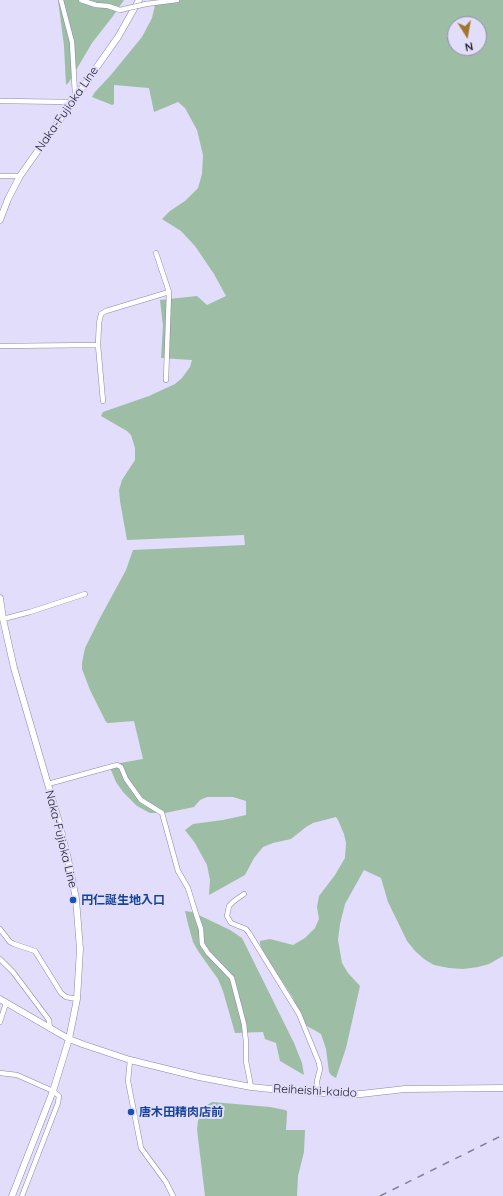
<!DOCTYPE html>
<html>
<head>
<meta charset="utf-8">
<style>
  body { margin:0 }
  #map { position:relative; width:503px; height:1196px; overflow:hidden; background:#e1ddfa; font-family:Quicksand,sans-serif }
  canvas { display:block }
  .north { position:absolute; left:447px; top:16px; width:40px; height:40px; box-sizing:border-box; background:#e1ddfa; border:1px solid #928fa6; border-radius:50%; rotate:169deg; font-size:11px; font-weight:700; line-height:16px; text-align:center; color:#1c1a27 }
  .north::after { content:''; display:block; margin:auto; width:14px; height:18px; background:#a27627; clip-path:polygon(50% 0,100% 100%,50% 72%,0 100%) }
</style>
</head>
<body>
<div id="map">
<canvas width="503" height="1196"></canvas>
<div class="north">N</div>
</div>
<script>
const g = document.querySelector('canvas').getContext('2d');
g.lineJoin = 'round';
function fillPath(path, color) {
  g.fillStyle = color;
  g.fill(path, 'evenodd');
}
function poly(rows) {
  const path = new Path2D();
  for (const r of rows) {
    path.moveTo(r[0], r[1]);
    for (let i = 2; i < r.length; i += 2) path.lineTo(r[i], r[i + 1]);
  }
  return path;
}
function stroke(path, color, width, dash) {
  g.strokeStyle = color;
  g.lineWidth = width;
  g.lineCap = dash ? 'butt' : 'round';
  g.setLineDash(dash || []);
  g.stroke(path);
}
function write(font, color, halo, rows, align = 'center') {
  g.font = font + ' Quicksand,"Noto Sans JP",sans-serif';
  g.lineWidth = 4;
  g.setLineDash([]);
  g.textBaseline = 'middle';
  g.strokeStyle = halo;
  g.fillStyle = color;
  for (const [text, x, y, turn = 0] of rows) {
    g.save();
    g.translate(x, y);
    g.rotate((+turn || 0) * Math.PI / 180);
    g.textAlign = isNaN(turn) ? turn : align;
    if (halo) g.strokeText(text, 0, 0);
    g.fillText(text, 0, 0);
    g.restore();
  }
}
const forest = poly([
  [58,0,124,0,113,16,92,43,69,82,66,85,64,46],
  [160,0,503,0,503,956,489,964,478,967,463,969,449,968,434,965,424,959,415,951,407,941,388,902,381,878,364,870,345,904,340,924,338,940,342,963,348,973,360,986,346,1048,336,1078,331,1075,329,1072,326,1049,321,1034,316,1031,305,1025,299,1017,293,998,263,952,260,944,260,941,270,939,293,945,305,938,315,928,319,919,317,907,319,896,335,875,345,858,346,843,344,834,338,820,336,817,313,823,306,827,291,839,273,843,263,847,254,858,245,875,209,895,210,880,207,865,195,843,185,830,193,824,223,820,246,815,246,801,233,797,207,797,200,800,194,807,165,813,150,813,137,806,123,792,116,782,109,765,143,759,134,721,108,723,106,722,90,690,82,669,82,663,85,648,100,618,126,570,133,550,245,545,244,535,127,540,120,501,119,490,122,480,135,460,135,448,131,435,127,431,101,416,103,412,149,396,175,384,182,378,190,367,192,360,161,358,163,326,160,300,197,296,207,305,226,296,214,274,195,246,181,231,162,219,170,211,185,201,198,188,202,174,203,155,197,130,185,108,178,102,154,112,149,88,114,85,114,104,112,105,92,97,95,92,110,76,142,37,152,18,156,1],
  [455,24,479,24,479,48,455,48],
  [185,911,192,912,205,918,230,930,242,938,294,1043,302,1063,304,1075,280,1061,276,1043,265,1039,263,1032,235,1033,223,991,218,979,198,951,193,942,188,924],
  [212,1102,270,1107,285,1110,287,1111,287,1114,286,1130,305,1130,304,1152,298,1176,297,1196,205,1196,197,1129,198,1121,204,1107]
]);
const minor = poly([
  [61,0,72,42,75,94,77,96],
  [81,0,96,5,108,6,120,10],
  [146,4,177,0],
  [0,101,73,102],
  [0,176,20,176],
  [156,253,169,292,166,380],
  [0,346,98,345],
  [103,401,98,345,99,323,101,314,106,311,169,292],
  [3,619,30,612,85,594],
  [48,784,117,765,121,767,126,779,141,800,162,813,178,871,188,888,196,914,201,929,202,944,208,953,232,978,244,1024,246,1042,246,1061,251,1087],
  [244,894,234,901,229,906,227,916,231,923,246,929,249,933,299,1014,319,1063,320,1069,317,1081,318,1093],
  [0,929,10,942,14,944,35,951,61,993,66,997,77,999],
  [0,959,13,972,49,1020,50,1029],
  [0,1022,6,1003],
  [130,1060,128,1081,141,1148,166,1182,173,1196],
  [0,1073,17,1075,53,1091,59,1096,58,1103,22,1196]
]);
const major = poly([
  [0,220,8,199,20,176,118,37,139,0],
  [0,598,3,619,14,668,59,822,68,859,76,899,80,949,77,999,69,1039,53,1091,12,1196],
  [0,999,69,1039,85,1045,130,1060,199,1077,251,1087,290,1091,339,1094,361,1094,405,1089,503,1088]
]);
const rail = poly([
  [380,1196,503,1135]
]);
const minorBridge = poly([
  [120,10,146,4]
]);
const markers = [
  [73,900,4,"#1a4fb4"],
  [131,1112,4,"#1a4fb4"]
];
const streetNames = [
  ["Naka-Fujioka Line",67,109,-55],
  ["Naka-Fujioka Line",61,839,76],
  ["Reiheishi-kaido",315,1091,3]
];
const transitNames = [
  ["円仁誕生地入口",81,900],
  ["唐木田精肉店前",139,1112]
];
fillPath(forest, '#9dbda5');
stroke(minor, '#8b87a7', 5.5);
stroke(major, '#8b87a7', 7);
stroke(minor, '#fff', 4.5);
stroke(major, '#fff', 6);
stroke(rail, '#827f94', 1.5, [7, 7]);
stroke(minorBridge, '#8b87a7', 5.5, []);
stroke(minorBridge, '#fff', 4.5);
for (const [x, y, r, color] of markers) {
  const dot = new Path2D();
  dot.arc(x, y, r, 0, 2 * Math.PI);
  g.fillStyle = color;
  g.fill(dot);
  stroke(dot, '#e1ddfa', 1.5);
}
write('12px', '#1c1a27', '#e1ddfa', streetNames);
write('bold 12px', '#164399', '#e1ddfa', transitNames, 'left');
</script>
</body>
</html>
